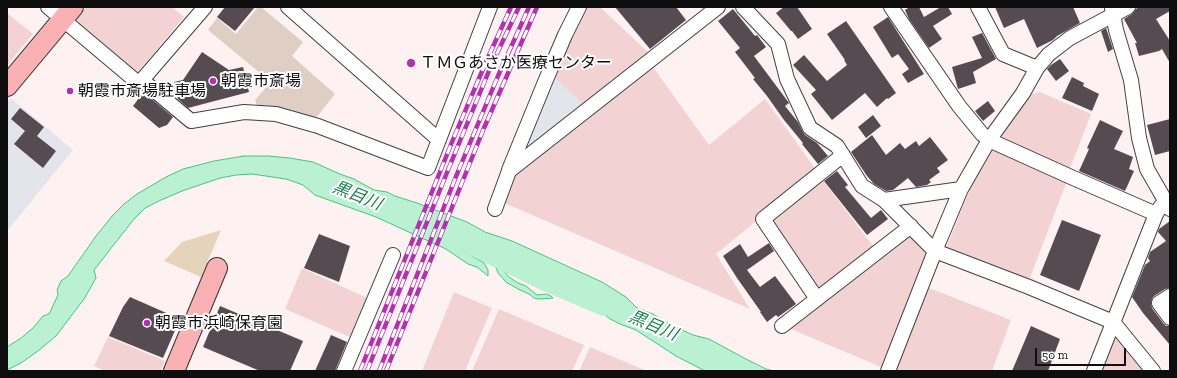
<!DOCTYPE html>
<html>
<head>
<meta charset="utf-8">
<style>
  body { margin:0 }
  #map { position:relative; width:1177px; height:378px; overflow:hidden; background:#fef1f2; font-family:"Zilla Slab",serif }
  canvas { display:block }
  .frame { position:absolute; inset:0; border:8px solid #0e0e0e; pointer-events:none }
  .scale { position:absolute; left:1035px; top:348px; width:91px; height:18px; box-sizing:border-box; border:2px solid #0e0e0e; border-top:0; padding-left:5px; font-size:12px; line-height:14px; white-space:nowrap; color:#0e0e0e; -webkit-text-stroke:3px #fff; paint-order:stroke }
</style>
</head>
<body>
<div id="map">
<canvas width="1177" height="378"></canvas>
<div class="frame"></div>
<div class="scale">50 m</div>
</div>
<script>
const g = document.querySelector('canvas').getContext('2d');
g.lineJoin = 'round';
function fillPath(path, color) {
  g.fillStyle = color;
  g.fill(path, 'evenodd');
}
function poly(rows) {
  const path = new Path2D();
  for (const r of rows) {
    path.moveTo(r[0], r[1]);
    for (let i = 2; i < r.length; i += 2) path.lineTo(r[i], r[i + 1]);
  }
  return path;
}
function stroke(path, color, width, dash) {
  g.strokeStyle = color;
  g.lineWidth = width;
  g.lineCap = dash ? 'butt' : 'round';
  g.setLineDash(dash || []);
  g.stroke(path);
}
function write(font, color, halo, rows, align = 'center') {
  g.font = font + ' "Zilla Slab","Noto Sans JP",serif';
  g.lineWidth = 4;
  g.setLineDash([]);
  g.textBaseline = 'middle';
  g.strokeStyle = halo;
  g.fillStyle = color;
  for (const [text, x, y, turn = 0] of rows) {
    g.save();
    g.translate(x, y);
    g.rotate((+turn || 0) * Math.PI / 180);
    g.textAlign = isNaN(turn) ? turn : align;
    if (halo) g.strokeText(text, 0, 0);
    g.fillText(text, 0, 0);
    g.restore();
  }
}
const industrial = poly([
  [554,77,584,105,524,154,521,150],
  [11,98,73,150,7,231,7,102]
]);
const farmland = poly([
  [86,7,172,7,184,17,136,74,74,21],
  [586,7,600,7,650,54,584,105,554,77],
  [7,13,33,34,7,65],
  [649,66,653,67,709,145,765,99,817,171,716,254,750,309,502,202,514,175],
  [1040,92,1091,114,1069,171,996,141,1031,94],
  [993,147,1067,181,1028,283,945,251,972,184],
  [821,178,876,250,820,293,767,220],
  [909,231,927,249,881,367,786,327],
  [302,268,369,299,352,338,285,309],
  [929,288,1011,320,992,371,894,371],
  [454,292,492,308,465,371,422,371],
  [499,309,584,345,572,371,472,371],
  [1114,330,1147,371,1098,371],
  [108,337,165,361,160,371,105,371,94,366],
  [590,347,647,371,579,371]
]);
const green = poly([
  [221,230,201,277,164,261,182,242]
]);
const cemetery = poly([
  [258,7,261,7,303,42,292,56,335,94,315,119,257,107,255,100,271,82,208,30,217,18,236,34]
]);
const water = poly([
  [244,156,268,156,290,158,313,162,340,174,354,179,374,190,387,192,395,196,417,203,467,222,485,232,512,241,602,282,626,297,637,308,653,314,671,325,693,335,709,339,744,358,766,369,774,371,705,371,676,356,636,330,620,324,610,319,597,308,578,300,575,298,577,291,575,286,569,282,559,281,535,267,516,262,503,256,499,255,497,256,508,267,504,271,509,277,518,283,526,286,537,295,546,294,551,296,553,298,538,299,534,298,529,294,518,289,506,282,498,273,494,262,488,257,481,255,473,248,466,249,467,253,484,263,488,270,488,276,477,267,468,264,446,249,376,217,315,195,303,185,286,179,252,174,236,175,220,178,182,191,161,200,145,208,134,219,94,270,96,278,84,299,56,336,38,351,21,363,7,370,7,347,21,338,33,328,43,316,49,314,58,295,57,290,61,281,68,276,96,236,113,215,124,204,137,194,166,177,183,169,214,161,244,156]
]);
const river = poly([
  [470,243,550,282,604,305]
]);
const building = poly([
  [225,7,255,7,235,31,217,17],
  [615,7,676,7,686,20,650,49],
  [784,7,797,7,812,29,798,39,792,31,791,31,776,13],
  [910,7,919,7,924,17,941,7,948,7,952,14,933,26,942,39,929,48,909,19,905,10],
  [995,7,1073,7,1080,23,1057,36,1053,40,1037,48,1024,19,1004,28],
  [1139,7,1170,7,1170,11,1156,19,1170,41,1170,63,1162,49,1159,51,1139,56,1135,43,1137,43,1124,19,1132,14,1136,9],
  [733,9,755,36,757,35,766,47,754,56,789,103,785,106,798,122,803,132,805,135,817,143,828,156,818,164,802,144,803,143,784,120,767,96,753,79,755,78,735,52,740,48,718,21],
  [888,17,924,74,908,83,902,74,909,69,898,54,892,58,873,27],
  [846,21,896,93,888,99,887,98,877,107,865,93,832,120,811,94,816,90,793,65,804,55,827,81,847,65,844,60,845,60,827,34],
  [1106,28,1113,49,1108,52,1101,31],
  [982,33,996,59,973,72,976,83,958,89,952,67,982,58,972,37],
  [202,52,229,70,243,67,249,92,188,108,178,99,174,82,183,80],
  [1060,59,1069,71,1056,81,1047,69,1051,65],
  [1072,77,1084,83,1083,86,1099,94,1092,111,1062,98],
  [142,94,146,97,147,95,173,117,167,125,159,128,133,106],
  [988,101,995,111,983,121,975,111],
  [20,108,44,127,37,136,56,151,43,168,14,144,25,131,11,119],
  [873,115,881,126,866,138,858,127],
  [1170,119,1170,151,1155,155,1147,125],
  [1100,120,1123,131,1114,149,1133,157,1129,169,1134,171,1125,191,1079,171,1089,149,1087,148],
  [872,135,886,155,900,143,905,149,916,141,919,146,930,137,948,160,937,168,940,172,929,180,931,182,927,185,916,187,908,178,893,190,886,191,874,184,867,176,851,152],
  [837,171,848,185,845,187,871,218,881,210,888,219,867,235,824,181],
  [1062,220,1101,235,1079,291,1040,275],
  [1170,221,1170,288,1165,289,1154,296,1152,299,1151,303,1152,308,1163,323,1166,326,1170,326,1170,345,1143,313,1132,297,1145,265,1150,261,1148,258,1150,252,1166,241,1158,232,1159,229],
  [319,234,350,246,339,282,304,268],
  [769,243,774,251,747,270,760,287,775,276,796,304,778,317,776,315,767,322,760,312,761,312,737,278,723,256,740,244,748,257],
  [130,297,180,319,163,358,109,336,123,307],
  [220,306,303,341,290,371,260,371,203,347],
  [1031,326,1060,339,1048,371,1012,371],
  [331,335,347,342,335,371,315,371]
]);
const street = poly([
  [48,7,137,82,142,80,205,7],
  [288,7,439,140],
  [743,7,778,44,787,79,810,128,837,146,862,186,884,200,935,251,1029,287,1113,322,1153,371],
  [891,7,959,106,982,134,989,140,1071,177,1156,214],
  [978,7,1003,54,1037,68],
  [1112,8,1116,30,1131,80,1139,138,1147,169,1170,209],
  [142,80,191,121,244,112,276,114,318,126,428,168,490,7],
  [509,170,545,82,565,35,579,7],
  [884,200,961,189],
  [495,209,509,171,718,7],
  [1170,296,1159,303,1170,318],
  [817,299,763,219,843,155],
  [782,326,911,226],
  [344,371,393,255],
  [888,371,935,251,961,189,989,140,1023,93,1037,68,1049,54,1070,38,1128,7],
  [1094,371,1156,214,1161,206]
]);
const secondary = poly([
  [7,86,73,7],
  [174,371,217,268]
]);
const rail = poly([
  [360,371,452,142,486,62,511,7],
  [367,371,448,170,491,66,519,7],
  [379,371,457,174,498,76,529,7],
  [386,371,484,128,537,7]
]);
const markers = [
  [411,63,5,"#b331b1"],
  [213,81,4,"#b331b1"],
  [70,91,4,"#b331b1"],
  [147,323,4,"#b331b1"]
];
const poiNames = [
  ["ＴＭＧあさか医療センター",420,63],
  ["朝霞市斎場",221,81],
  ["朝霞市斎場駐車場",78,91],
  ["朝霞市浜崎保育園",155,323]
];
const waterNames = [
  ["黒目川",357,196,22],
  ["黒目川",653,326,23]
];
fillPath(industrial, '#e3e4ec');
fillPath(farmland, '#f2d2d3');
fillPath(green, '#e6d3bc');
fillPath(cemetery, '#dfcec3');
fillPath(water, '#b9f1d2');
stroke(water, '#46c380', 1);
stroke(river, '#b9f1d2', 22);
fillPath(building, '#564b51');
stroke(street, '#414141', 16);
stroke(secondary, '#303030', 22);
stroke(street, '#fff', 14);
stroke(secondary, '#f9b1b4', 20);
stroke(rail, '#b331b1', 4.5);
stroke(rail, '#fff', 3, [9]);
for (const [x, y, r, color] of markers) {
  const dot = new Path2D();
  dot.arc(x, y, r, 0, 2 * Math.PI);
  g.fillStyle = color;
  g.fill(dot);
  stroke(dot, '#fff', 1.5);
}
write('16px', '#0e0e0e', '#fff', poiNames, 'left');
write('italic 17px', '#1f8251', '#fff', waterNames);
</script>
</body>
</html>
